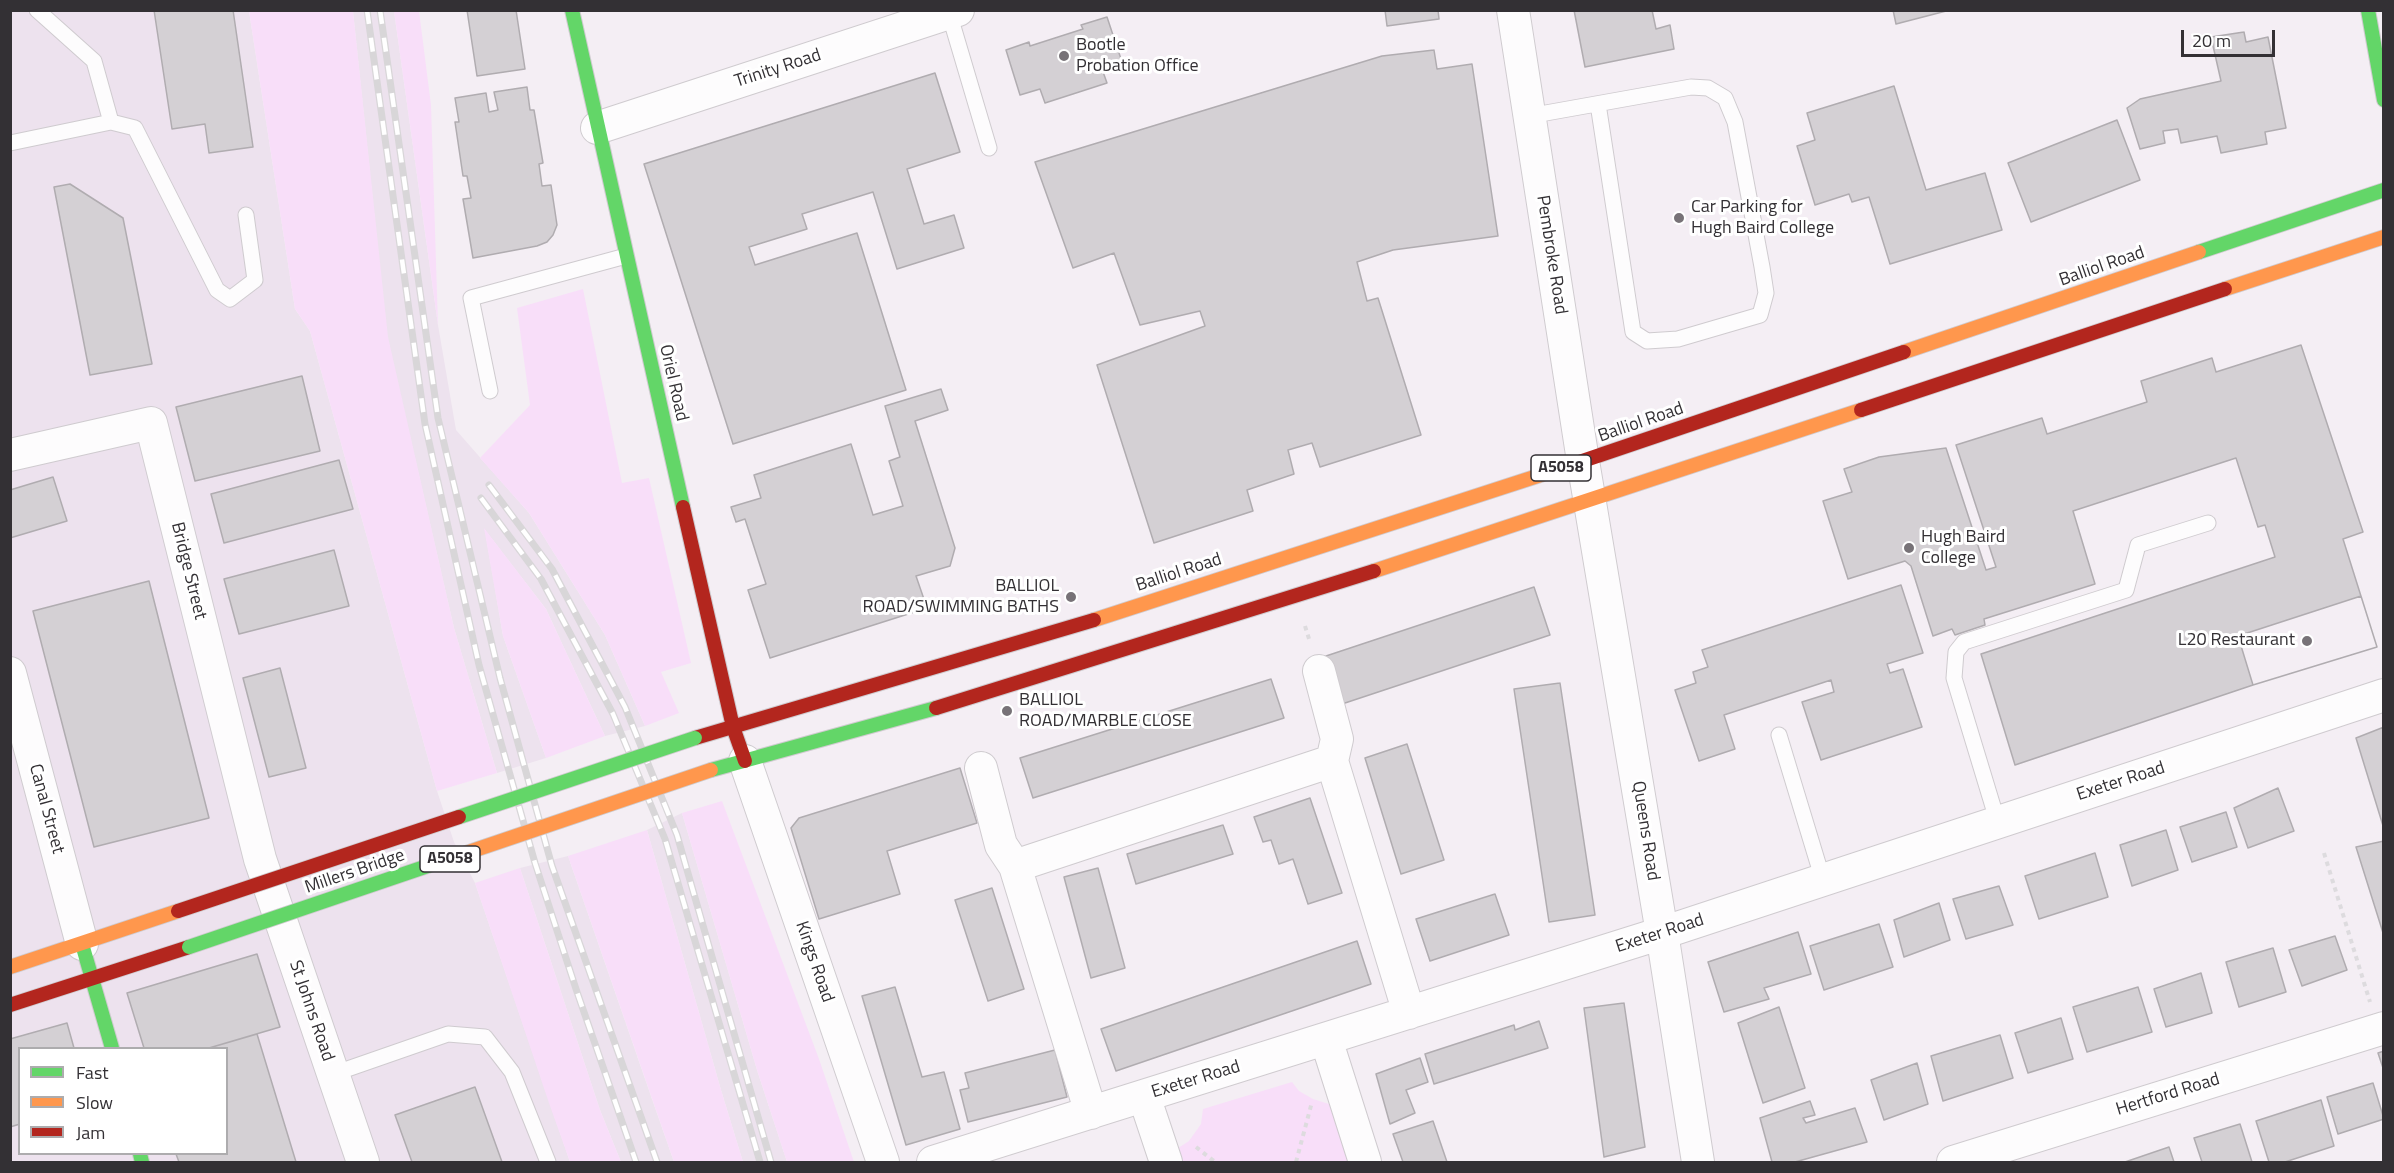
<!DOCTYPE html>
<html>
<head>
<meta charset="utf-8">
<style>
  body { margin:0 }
  #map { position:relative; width:2394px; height:1173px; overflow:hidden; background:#f4eef4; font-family:"Titillium Web",sans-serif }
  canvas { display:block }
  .frame { position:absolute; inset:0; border:12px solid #333034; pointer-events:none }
  .legend { position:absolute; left:18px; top:1047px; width:210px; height:108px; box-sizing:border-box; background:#fff; border:2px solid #adacae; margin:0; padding:8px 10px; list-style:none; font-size:18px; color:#333034 }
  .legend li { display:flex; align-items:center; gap:12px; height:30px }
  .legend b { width:30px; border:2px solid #adacae }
  .scale { position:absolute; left:2181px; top:30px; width:94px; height:27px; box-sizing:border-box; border:3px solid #333034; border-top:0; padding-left:8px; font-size:18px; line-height:21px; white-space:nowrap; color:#333034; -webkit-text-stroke:4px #fff; paint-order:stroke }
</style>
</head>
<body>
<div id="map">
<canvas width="2394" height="1173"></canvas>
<div class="frame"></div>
<ul class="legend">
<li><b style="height:8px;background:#63d668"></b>Fast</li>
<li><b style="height:8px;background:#ff974d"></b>Slow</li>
<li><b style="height:8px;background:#b3261e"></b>Jam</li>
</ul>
<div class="scale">20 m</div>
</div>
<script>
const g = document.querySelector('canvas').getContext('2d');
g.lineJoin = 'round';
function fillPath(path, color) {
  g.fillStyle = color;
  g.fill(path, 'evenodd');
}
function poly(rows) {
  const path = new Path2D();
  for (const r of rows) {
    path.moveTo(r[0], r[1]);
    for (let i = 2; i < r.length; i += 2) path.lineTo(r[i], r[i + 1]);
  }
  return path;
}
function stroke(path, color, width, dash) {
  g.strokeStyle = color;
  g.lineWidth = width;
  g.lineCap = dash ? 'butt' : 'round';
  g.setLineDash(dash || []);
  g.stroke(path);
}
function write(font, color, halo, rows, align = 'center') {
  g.font = font + ' "Titillium Web",sans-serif';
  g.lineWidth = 6;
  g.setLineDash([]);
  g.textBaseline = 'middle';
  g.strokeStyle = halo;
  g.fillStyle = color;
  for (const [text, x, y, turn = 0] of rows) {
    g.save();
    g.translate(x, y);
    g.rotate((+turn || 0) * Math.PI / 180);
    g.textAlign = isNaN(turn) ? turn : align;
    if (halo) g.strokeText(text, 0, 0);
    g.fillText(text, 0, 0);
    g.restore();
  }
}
const built = poly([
  [10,11,249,11,295,309,310,331,437,791,454,842,475,883,570,1162,11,1162],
  [20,1048,226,1048,226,1154,20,1154],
  [353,11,394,11,438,325,456,430,529,513,605,635,645,726,605,736,546,609,485,530,503,636,546,758,497,773,454,628,387,337],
  [682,813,757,1070,787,1162,743,1162,721,1090,647,830],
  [568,856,654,1105,674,1162,621,1162,600,1110,520,868]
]);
const green = poly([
  [249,11,353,11,388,337,454,628,497,773,437,791,310,331,295,309],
  [394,11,419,11,431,105,438,325],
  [583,289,622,483,649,478,691,663,661,672,679,713,645,726,605,635,529,513,480,458,530,405,517,308],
  [484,528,546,609,605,736,546,758,503,636],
  [722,801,819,1059,854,1162,787,1162,757,1070,682,813],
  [647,830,721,1090,743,1162,674,1162,568,856],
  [520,868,600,1110,621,1162,570,1162,549,1103,475,883],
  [1292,1082,1299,1091,1313,1099,1332,1105,1350,1162,1179,1162,1175,1150,1189,1141,1201,1124,1203,1109]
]);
const building = poly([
  [154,10,233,10,253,147,209,153,205,124,172,129,154,10],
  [467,10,516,10,525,69,477,76,467,10],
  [1385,10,1438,10,1439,19,1387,26,1385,10],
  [1574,10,1652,10,1656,29,1670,25,1674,49,1585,67,1574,10],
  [1893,10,1950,10,1896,24,1893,10],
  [1107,17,1122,62,1102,69,1107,83,1045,103,1040,89,1020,95,1006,50,1029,42,1030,46,1083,29,1081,25,1107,17],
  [2244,32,2246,42,2268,37,2286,128,2265,132,2267,144,2221,153,2217,136,2181,143,2178,129,2163,131,2165,143,2140,149,2127,108,2140,99,2221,81,2211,37,2244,32],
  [1434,50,1437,69,1472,64,1498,236,1393,250,1357,262,1367,301,1378,298,1421,435,1320,467,1312,443,1288,450,1294,474,1247,490,1253,511,1154,543,1097,365,1205,326,1200,311,1140,325,1114,253,1073,268,1035,162,1382,56,1434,50],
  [935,73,960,152,907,169,924,224,954,215,964,248,897,269,873,192,802,214,807,229,749,247,755,265,857,233,906,390,733,444,644,164,935,73],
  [1894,86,1926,190,1985,173,2002,230,1890,264,1869,197,1852,202,1849,194,1815,205,1797,146,1815,140,1807,113,1894,86],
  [527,87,530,110,534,110,543,163,539,164,542,186,551,185,557,225,553,235,547,242,537,246,473,258,463,199,471,198,467,176,463,176,455,122,459,122,455,98,486,93,489,112,498,110,494,92,527,87],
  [2117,120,2140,180,2031,222,2008,163,2117,120],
  [70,184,123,218,152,364,90,375,54,187,70,184],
  [2301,345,2363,532,2343,539,2377,647,2253,685,2015,765,1981,654,2275,557,2265,525,2258,527,2236,458,2073,511,2095,584,1984,619,1985,625,1955,635,1952,629,1933,636,1911,566,1905,561,1848,579,1823,501,1852,492,1844,469,1879,457,1946,448,1986,570,1996,567,1956,445,2042,418,2047,434,2147,402,2141,381,2212,358,2216,372,2301,345],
  [302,376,320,451,195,481,176,407,302,376],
  [941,389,948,410,915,421,955,548,950,566,916,576,927,608,770,658,748,590,766,584,745,519,736,522,731,507,761,498,754,475,851,444,873,515,903,506,889,461,900,457,885,406,941,389],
  [339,460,353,509,224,543,211,494,339,460],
  [53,477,67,521,10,538,10,490,53,477],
  [334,550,349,606,239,634,224,579,334,550],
  [149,581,209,818,94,847,33,611,149,581],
  [1901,585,1923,653,1887,664,1890,673,1903,669,1922,727,1821,760,1802,702,1834,692,1831,680,1724,715,1735,749,1699,761,1675,690,1696,683,1693,672,1708,667,1702,650,1901,585],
  [1534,587,1550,635,1342,704,1326,656,1534,587],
  [2361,596,2377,647,2253,685,2238,636,2361,596],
  [280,668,306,768,269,777,243,678,280,668],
  [1271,679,1284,718,1033,798,1020,758,1271,679],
  [1560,683,1595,915,1549,922,1514,689,1560,683],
  [2384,727,2384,829,2356,738,2384,727],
  [1407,744,1444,860,1401,874,1365,758,1407,744],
  [960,768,977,823,887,851,900,894,819,919,791,828,799,818,960,768],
  [2278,788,2294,831,2248,848,2234,808,2278,788],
  [1310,798,1342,893,1308,904,1293,859,1279,864,1271,840,1263,842,1254,817,1310,798],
  [2226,812,2237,847,2192,862,2180,827,2226,812],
  [1223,825,1233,854,1136,884,1127,854,1223,825],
  [2166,830,2178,870,2132,886,2120,845,2166,830],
  [2384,841,2384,936,2356,847,2384,841],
  [2095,853,2108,897,2039,919,2025,876,2095,853],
  [1098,868,1125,968,1091,978,1064,877,1098,868],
  [1999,886,2013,925,1966,939,1953,899,1999,886],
  [992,888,1024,989,988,1001,955,900,992,888],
  [1495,894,1509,935,1430,961,1416,919,1495,894],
  [1939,903,1950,940,1904,957,1894,920,1939,903],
  [1879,924,1893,967,1824,990,1810,946,1879,924],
  [1798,932,1811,974,1764,988,1769,999,1724,1012,1708,962,1798,932],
  [2335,936,2347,970,2302,986,2289,950,2335,936],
  [1357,941,1371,984,1116,1071,1101,1029,1357,941],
  [2273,948,2286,992,2239,1007,2226,962,2273,948],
  [257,954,280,1027,209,1048,144,1048,127,993,257,954],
  [2201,973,2212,1013,2166,1027,2154,989,2201,973],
  [895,987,922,1077,944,1072,960,1129,906,1145,862,996,895,987],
  [2138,987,2152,1032,2087,1052,2073,1007,2138,987],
  [1624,1003,1645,1147,1604,1157,1584,1008,1624,1003],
  [1779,1007,1805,1088,1763,1103,1738,1023,1779,1007],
  [2061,1018,2073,1059,2028,1073,2015,1033,2061,1018],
  [1539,1021,1548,1048,1434,1084,1425,1054,1514,1025,1515,1030,1539,1021],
  [67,1023,74,1048,20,1048,20,1124,10,1127,10,1039,67,1023],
  [257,1034,296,1162,179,1162,176,1154,226,1154,226,1048,209,1048,257,1034],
  [2000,1035,2013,1078,1943,1101,1931,1056,2000,1035],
  [1055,1050,1067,1097,968,1122,960,1090,969,1088,965,1073,1055,1050],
  [2384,1051,2384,1071,2378,1053,2384,1051],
  [1420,1058,1428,1082,1406,1090,1415,1113,1390,1124,1376,1074,1420,1058],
  [1917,1063,1928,1104,1884,1120,1871,1080,1917,1063],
  [2373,1083,2384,1119,2338,1134,2327,1097,2373,1083],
  [475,1087,502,1162,412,1162,395,1115,475,1087],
  [2321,1100,2334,1146,2285,1162,2269,1162,2256,1121,2321,1100],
  [1810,1101,1815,1115,1803,1118,1806,1123,1855,1108,1867,1142,1795,1162,1772,1162,1760,1118,1810,1101],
  [1433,1121,1447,1162,1403,1162,1393,1134,1433,1121],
  [2240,1124,2252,1162,2202,1162,2194,1138,2240,1124],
  [2169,1147,2174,1162,2125,1162,2169,1147]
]);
const path = poly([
  [1305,626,1310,642],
  [2324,853,2370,1002],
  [1196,1147,1215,1162],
  [1296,1162,1312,1102]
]);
const lane = poly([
  [949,13,989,148],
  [1529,116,1691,87,1708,88,1725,98,1735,122,1762,267,1766,293,1760,315,1678,339,1647,341,1633,332,1598,104],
  [111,122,135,128,217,290,230,299,255,280,246,215],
  [10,143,111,122,94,61,37,10],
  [490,391,471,298,626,256],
  [1779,735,1823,880],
  [1998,823,1954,678,1956,652,1964,642,2126,590,2138,545,2208,523],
  [333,1074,448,1034,485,1037,512,1072,548,1162]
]);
const street = poly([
  [1513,10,1583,461,1662,933,1698,1162],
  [597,128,958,10],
  [10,455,151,423,260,859,363,1162],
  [1319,671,1337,739,1332,761],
  [10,673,82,944],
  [745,761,883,1162],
  [981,768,1001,845,1015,866],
  [1326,1039,1365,1162],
  [1144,1096,1166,1162],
  [1091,1113,1015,866,1332,761,1409,1013],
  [933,1162,1662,933,2384,695],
  [1953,1162,2384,1028]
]);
const fast = poly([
  [572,10,683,507],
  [2368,10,2384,100],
  [2199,252,2384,190],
  [711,770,936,708],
  [82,944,112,1048],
  [140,1154,142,1162]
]);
const slow = poly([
  [2225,289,2384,237],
  [1904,352,2199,252],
  [1374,571,1861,410],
  [1094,620,1550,472],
  [10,967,178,911]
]);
const jam = poly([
  [1861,410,2225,289],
  [1550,472,1904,352],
  [683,507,733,727,745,761],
  [936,708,1374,571],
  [695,738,1094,620],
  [10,1005,189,947]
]);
const rail = poly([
  [367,10,425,424,479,665,535,863,576,989,636,1162],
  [380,10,438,418,500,678,552,866,657,1162],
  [489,485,552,569,625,707,677,835,771,1162],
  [481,498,541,579,613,714,665,839,760,1162]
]);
const fastBridge = poly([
  [459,817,695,738],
  [189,947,460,855]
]);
const slowBridge = poly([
  [460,855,711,770]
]);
const jamBridge = poly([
  [178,911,459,817]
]);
const markers = [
  [1064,56,6,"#777277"],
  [1679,218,6,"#777277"],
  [1909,548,6,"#777277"],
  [1071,597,6,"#777277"],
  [2307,641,6,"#777277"],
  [1007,711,6,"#777277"]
];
const shields = [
  [1561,468,60],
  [450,859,60]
];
const shieldNames = [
  ["A5058",1561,468],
  ["A5058",450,859]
];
const poiNames = [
  ["Bootle",1076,46],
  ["Probation Office",1076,67],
  ["Car Parking for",1691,208],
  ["Hugh Baird College",1691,229],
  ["Hugh Baird",1921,538],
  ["College",1921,559],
  ["BALLIOL",1059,587,"right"],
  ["ROAD/SWIMMING BATHS",1059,608,"right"],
  ["L20 Restaurant",2295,641,"right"],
  ["BALLIOL",1019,701],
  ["ROAD/MARBLE CLOSE",1019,722]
];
const streetNames = [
  ["Trinity Road",778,69,-18],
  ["Pembroke Road",1551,255,81],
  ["Balliol Road",2102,267,-19],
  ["Oriel Road",673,383,77],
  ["Balliol Road",1641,423,-19],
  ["Bridge Street",188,571,76],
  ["Balliol Road",1179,573,-18],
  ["Exeter Road",2121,782,-18],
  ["Canal Street",46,809,75],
  ["Queens Road",1645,831,81],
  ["Millers Bridge",355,872,-19],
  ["Exeter Road",1660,934,-18],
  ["Kings Road",814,962,71],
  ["St Johns Road",311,1011,71],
  ["Exeter Road",1196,1080,-17],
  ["Hertford Road",2168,1095,-17]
];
fillPath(built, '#ede2ee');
fillPath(green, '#f8def9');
fillPath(building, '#d4d0d4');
stroke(building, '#b0acb0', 1.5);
stroke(lane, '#cfcbcf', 17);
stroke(street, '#cfcbcf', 34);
stroke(fast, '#cfcbcf', 16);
stroke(slow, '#cfcbcf', 16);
stroke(jam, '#cfcbcf', 16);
stroke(path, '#dddbde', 4, [4.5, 4.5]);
stroke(lane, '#fdfcfd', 15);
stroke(street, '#fdfcfd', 32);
stroke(fast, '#63d668', 14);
stroke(slow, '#ff974d', 14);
stroke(jam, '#b3261e', 14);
stroke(rail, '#d8d6d8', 7);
stroke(rail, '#fff', 4.5, [14]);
stroke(fastBridge, '#cecbce', 16, []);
stroke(slowBridge, '#cecbce', 16, []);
stroke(jamBridge, '#cecbce', 16, []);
stroke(fastBridge, '#63d668', 14);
stroke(slowBridge, '#ff974d', 14);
stroke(jamBridge, '#b3261e', 14);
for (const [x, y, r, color] of markers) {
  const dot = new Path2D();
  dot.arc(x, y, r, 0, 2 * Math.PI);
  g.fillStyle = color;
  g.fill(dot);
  stroke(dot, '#fff', 2);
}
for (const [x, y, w] of shields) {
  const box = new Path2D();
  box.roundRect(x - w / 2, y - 13, w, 26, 4.5);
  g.fillStyle = '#fff';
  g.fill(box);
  stroke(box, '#333034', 1.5);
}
write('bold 16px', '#333034', null, shieldNames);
write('18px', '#333034', '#fff', poiNames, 'left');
write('18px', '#333034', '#fff', streetNames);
</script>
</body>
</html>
